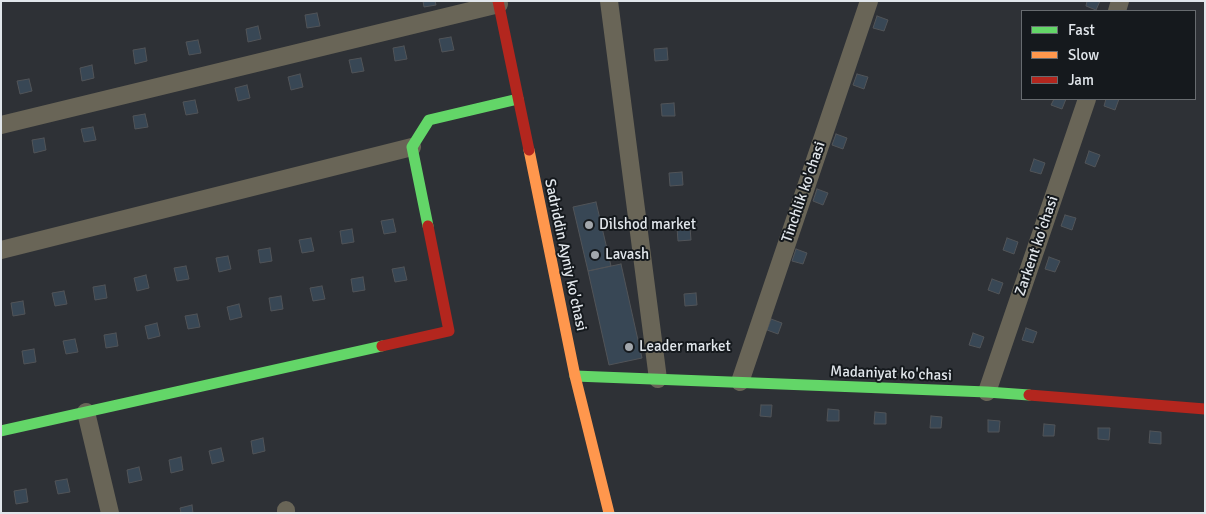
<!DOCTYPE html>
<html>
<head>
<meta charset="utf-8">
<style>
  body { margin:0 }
  #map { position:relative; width:1206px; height:514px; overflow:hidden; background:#2e3136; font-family:Signika,sans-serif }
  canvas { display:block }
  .frame { position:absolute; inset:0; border:2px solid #e1e6eb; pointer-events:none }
  .legend { position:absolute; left:1021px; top:10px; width:175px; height:90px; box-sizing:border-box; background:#15191d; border:1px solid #676b6f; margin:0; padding:6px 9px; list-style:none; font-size:15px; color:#e1e6eb }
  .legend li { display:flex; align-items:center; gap:10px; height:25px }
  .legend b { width:25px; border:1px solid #676b6f }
</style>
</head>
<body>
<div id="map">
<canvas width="1206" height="514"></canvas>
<div class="frame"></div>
<ul class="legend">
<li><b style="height:6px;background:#63d668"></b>Fast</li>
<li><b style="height:6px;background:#ff974d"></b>Slow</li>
<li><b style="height:6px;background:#b3261e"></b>Jam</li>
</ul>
</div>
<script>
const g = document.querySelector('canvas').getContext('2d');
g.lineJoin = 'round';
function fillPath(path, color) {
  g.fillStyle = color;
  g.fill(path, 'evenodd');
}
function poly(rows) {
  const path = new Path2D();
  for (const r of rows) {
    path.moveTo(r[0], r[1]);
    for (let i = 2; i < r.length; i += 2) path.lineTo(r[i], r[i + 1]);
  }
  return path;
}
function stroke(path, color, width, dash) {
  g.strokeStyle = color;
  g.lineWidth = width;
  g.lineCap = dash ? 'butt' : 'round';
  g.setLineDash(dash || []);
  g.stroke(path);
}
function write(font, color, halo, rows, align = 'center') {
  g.font = font + ' Signika,sans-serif';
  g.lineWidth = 4;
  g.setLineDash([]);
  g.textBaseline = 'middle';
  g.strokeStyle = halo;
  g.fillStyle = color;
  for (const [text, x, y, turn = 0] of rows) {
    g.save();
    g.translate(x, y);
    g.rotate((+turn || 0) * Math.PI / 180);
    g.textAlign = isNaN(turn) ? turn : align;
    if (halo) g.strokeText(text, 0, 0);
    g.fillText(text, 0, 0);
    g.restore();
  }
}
const building = poly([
  [423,1,435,1,436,5,424,7,423,1],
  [1087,1,1100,1,1096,10,1086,6,1087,1],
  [317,13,320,26,307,28,305,15,317,13],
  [877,16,888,20,884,31,873,28,877,16],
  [258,26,261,39,248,42,246,29,258,26],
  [451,37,454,50,442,52,439,39,451,37],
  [198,40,201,53,189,55,186,42,198,40],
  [404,46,407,59,395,61,393,48,404,46],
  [145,48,147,61,135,64,133,50,145,48],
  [667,48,668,60,655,61,654,49,667,48],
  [361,58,364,71,352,73,349,60,361,58],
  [92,65,94,78,82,81,80,68,92,65],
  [300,74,303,87,291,90,288,77,300,74],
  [857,74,868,77,864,89,853,85,857,74],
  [29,79,32,91,20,94,17,81,29,79],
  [247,85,250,98,238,101,235,88,247,85],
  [1054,99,1066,99,1062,109,1051,105,1054,99],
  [1106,99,1119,99,1115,110,1104,106,1106,99],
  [195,100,198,113,186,115,183,102,195,100],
  [674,103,675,116,662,116,661,104,674,103],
  [145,114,148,127,135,129,133,116,145,114],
  [93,127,96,140,84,142,81,129,93,127],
  [836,134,847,138,843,149,832,145,836,134],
  [44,138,46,150,34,153,32,140,44,138],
  [1089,151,1100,155,1095,167,1085,163,1089,151],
  [1034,159,1045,163,1041,174,1030,171,1034,159],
  [682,172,683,185,670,186,669,173,682,172],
  [817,189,828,193,823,205,813,201,817,189],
  [596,202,611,266,588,271,573,207,596,202],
  [1065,215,1076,218,1072,230,1061,226,1065,215],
  [393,219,396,232,384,234,381,221,393,219],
  [690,227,691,240,678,241,677,228,690,227],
  [352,229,354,242,342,244,340,231,352,229],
  [311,238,314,251,302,253,299,240,311,238],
  [1007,238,1018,242,1014,254,1003,250,1007,238],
  [270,248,272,261,260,263,258,250,270,248],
  [796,249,807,253,803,264,792,261,796,249],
  [228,256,231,269,219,272,216,258,228,256],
  [1049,257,1060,261,1055,272,1045,269,1049,257],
  [621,264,642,358,609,365,588,271,621,264],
  [186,266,189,279,177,281,174,268,186,266],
  [404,267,407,280,395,282,392,269,404,267],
  [146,275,149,288,137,291,134,278,146,275],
  [363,277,365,290,353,292,351,279,363,277],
  [992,279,1003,283,999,294,988,290,992,279],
  [105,285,107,298,95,300,93,287,105,285],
  [322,286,325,299,313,301,310,288,322,286],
  [64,291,67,304,55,306,52,293,64,291],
  [696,293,697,305,685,306,684,294,696,293],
  [281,296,283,309,271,311,269,298,281,296],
  [23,301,25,314,13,316,11,303,23,301],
  [239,304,242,317,230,320,227,307,239,304],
  [197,314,200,327,188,329,185,316,197,314],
  [771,319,782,323,778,334,767,330,771,319],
  [157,323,160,336,148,339,145,326,157,323],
  [1026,328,1037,332,1033,343,1022,340,1026,328],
  [116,333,118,346,106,348,104,335,116,333],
  [973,333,984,337,980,348,969,345,973,333],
  [75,339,78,352,66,354,63,341,75,339],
  [34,349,36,362,24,364,22,351,34,349],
  [761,405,772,405,771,417,760,416,761,405],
  [828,409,839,410,839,421,827,421,828,409],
  [875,412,886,413,886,424,874,424,875,412],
  [931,416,942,417,941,428,930,428,931,416],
  [988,420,1000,421,999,432,988,432,988,420],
  [1044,424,1055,425,1054,436,1043,436,1044,424],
  [1098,428,1110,428,1109,440,1098,439,1098,428],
  [1150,431,1161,432,1161,444,1149,443,1150,431],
  [263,438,265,451,253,454,251,441,263,438],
  [221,448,224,461,212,464,209,451,221,448],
  [181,457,183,470,171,473,169,460,181,457],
  [139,467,142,480,129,483,127,470,139,467],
  [67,479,70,492,58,494,55,481,67,479],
  [26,489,28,502,16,504,14,491,26,489],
  [192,505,193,513,181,513,180,508,192,505]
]);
const street = poly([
  [609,1,658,379],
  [1117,11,1120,1],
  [1,125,499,4],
  [1,250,412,147],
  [740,382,869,1],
  [987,392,1087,99],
  [86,412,110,513],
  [286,510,286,513]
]);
const fast = poly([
  [428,226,412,147,429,120,518,99],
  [575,376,987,392,1029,395],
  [1,431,382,346]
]);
const slow = poly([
  [529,150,575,376,609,513]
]);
const jam = poly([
  [498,1,529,150],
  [382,346,449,331,428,226],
  [1029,395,1205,409]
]);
const markers = [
  [589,225,5,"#a2a7ac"],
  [595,255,5,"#a2a7ac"],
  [629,347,5,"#a2a7ac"]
];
const streetNames = [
  ["Tinchlik ko'chasi",804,192,-71],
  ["Zarkent ko'chasi",1037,246,-71],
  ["Sadriddin Ayniy ko'chasi",565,255,78],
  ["Madaniyat ko'chasi",891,374,2]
];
const poiNames = [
  ["Dilshod market",599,225],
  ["Lavash",605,255],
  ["Leader market",639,347]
];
fillPath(building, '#384755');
stroke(building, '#515458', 1);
stroke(street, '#696557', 18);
stroke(fast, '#63d668', 11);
stroke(slow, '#ff974d', 11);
stroke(jam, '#b3261e', 11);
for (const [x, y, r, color] of markers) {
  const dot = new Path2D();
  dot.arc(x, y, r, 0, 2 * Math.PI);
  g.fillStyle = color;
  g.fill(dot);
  stroke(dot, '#15191d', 2);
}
write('15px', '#e1e6eb', '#15191d', streetNames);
write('15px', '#e1e6eb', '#15191d', poiNames, 'left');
</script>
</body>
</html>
